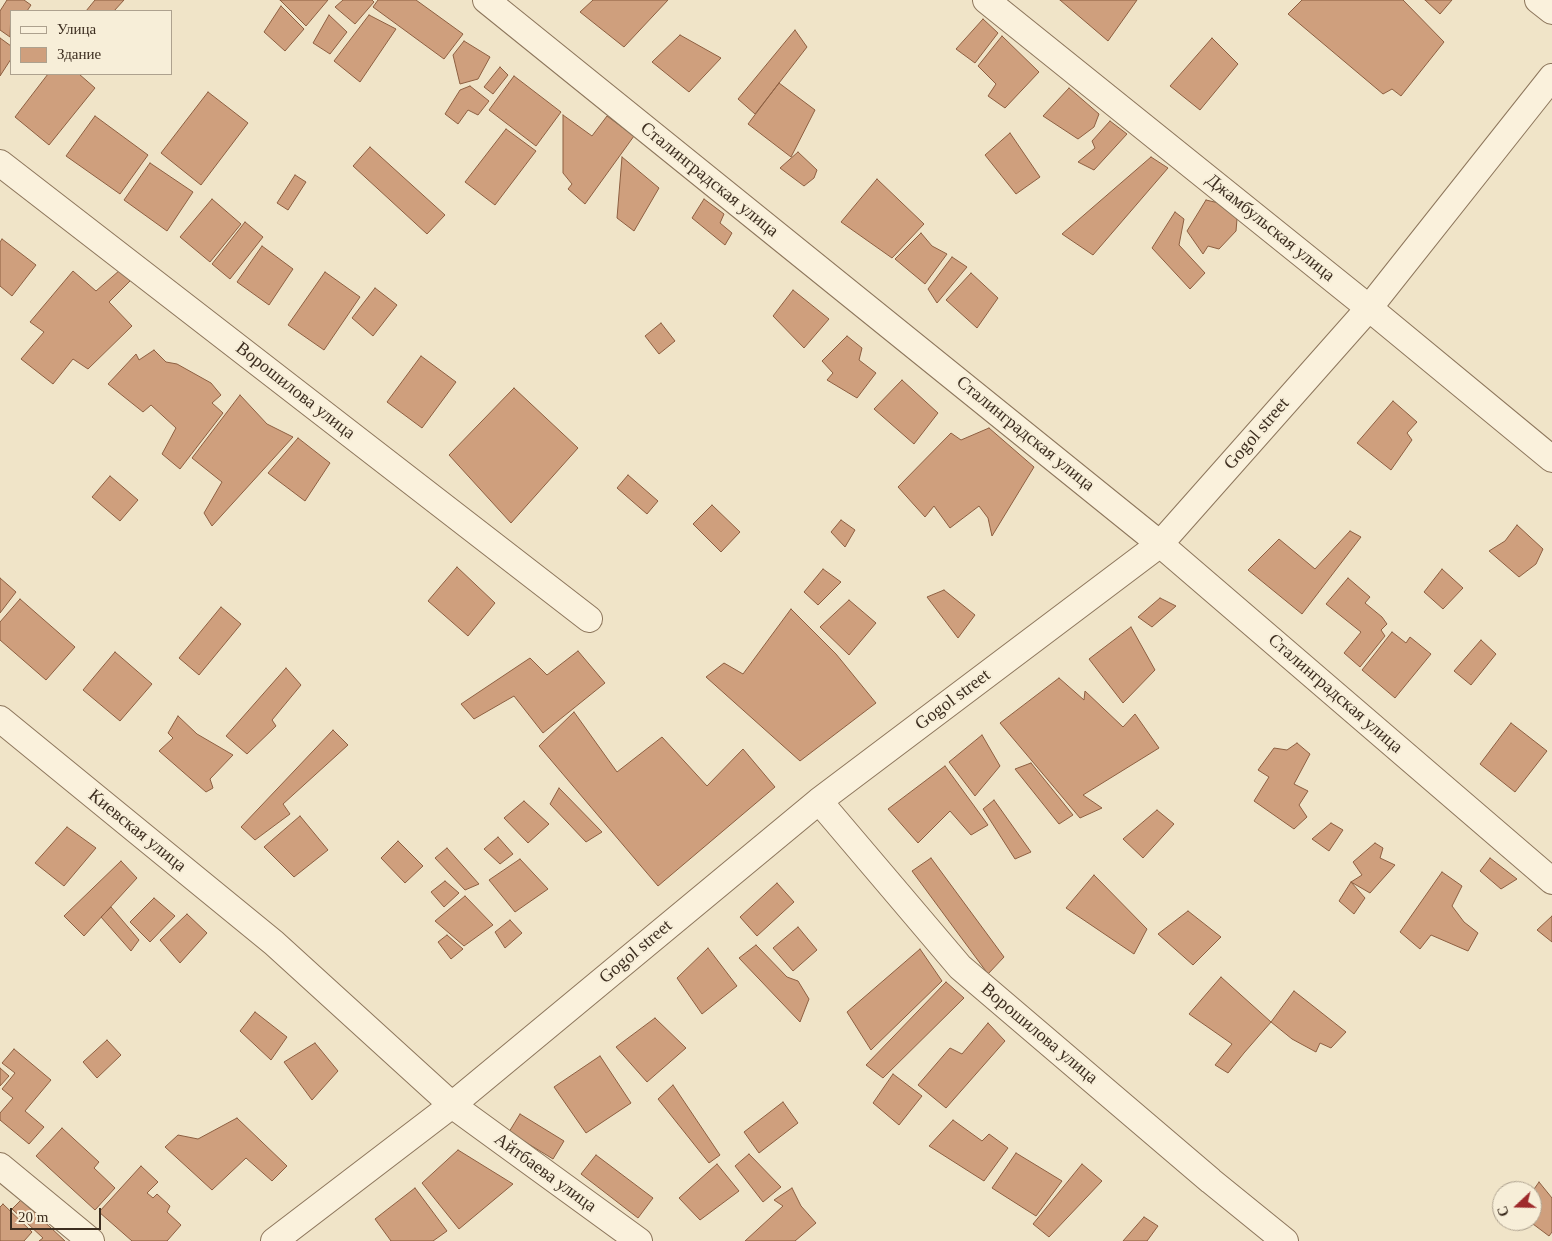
<!DOCTYPE html>
<html>
<head>
<meta charset="utf-8">
<style>
  body { margin:0 }
  #map { position:relative; width:1552px; height:1241px; overflow:hidden; background:#f0e4c8; font-family:Georgia,serif }
  canvas { display:block }
  .legend { position:absolute; left:10px; top:10px; width:162px; height:65px; box-sizing:border-box; background:#f7eed8; border:1px solid #ada18e; margin:0; padding:6px 9px; list-style:none; font-size:15px; color:#3d2e20 }
  .legend li { display:flex; align-items:center; gap:10px; height:25px }
  .legend b { width:25px; border:1px solid #ada18e }
  .north { position:absolute; left:1492px; top:1181px; width:50px; height:50px; box-sizing:border-box; background:#f7eed8; border:1px solid #ada18e; border-radius:50%; rotate:249deg; font-size:14px; font-weight:700; line-height:20px; text-align:center; color:#3d2e20 }
  .north::after { content:''; display:block; margin:auto; width:18px; height:22px; background:#9e2a2b; clip-path:polygon(50% 0,100% 100%,50% 72%,0 100%) }
  .scale { position:absolute; left:10px; top:1208px; width:91px; height:22px; box-sizing:border-box; border:2px solid #3d2e20; border-top:0; padding-left:6px; font-size:15px; line-height:18px; white-space:nowrap; color:#3d2e20; -webkit-text-stroke:4px #f7eed8; paint-order:stroke }
</style>
</head>
<body>
<div id="map">
<canvas width="1552" height="1241"></canvas>
<ul class="legend">
<li><b style="height:6px;background:#faf1dc"></b>Улица</li>
<li><b style="height:14px;background:#cf9f7d"></b>Здание</li>
</ul>
<div class="north">С</div>
<div class="scale">20 m</div>
</div>
<script>
const g = document.querySelector('canvas').getContext('2d');
g.lineJoin = 'round';
function fillPath(path, color) {
  g.fillStyle = color;
  g.fill(path, 'evenodd');
}
function poly(rows) {
  const path = new Path2D();
  for (const r of rows) {
    path.moveTo(r[0], r[1]);
    for (let i = 2; i < r.length; i += 2) path.lineTo(r[i], r[i + 1]);
  }
  return path;
}
function stroke(path, color, width, dash) {
  g.strokeStyle = color;
  g.lineWidth = width;
  g.lineCap = dash ? 'butt' : 'round';
  g.setLineDash(dash || []);
  g.stroke(path);
}
function write(font, color, halo, rows, align = 'center') {
  g.font = font + ' Georgia,serif';
  g.lineWidth = 4;
  g.setLineDash([]);
  g.textBaseline = 'middle';
  g.strokeStyle = halo;
  g.fillStyle = color;
  for (const [text, x, y, turn = 0] of rows) {
    g.save();
    g.translate(x, y);
    g.rotate((+turn || 0) * Math.PI / 180);
    g.textAlign = isNaN(turn) ? turn : align;
    if (halo) g.strokeText(text, 0, 0);
    g.fillText(text, 0, 0);
    g.restore();
  }
}
const building = poly([
  [7,0,24,0,31,5,27,11,11,11,10,37,0,30,0,11,7,0],
  [95,0,124,0,114,11,86,11,95,0],
  [280,0,328,0,306,26,280,0],
  [343,0,372,0,374,2,355,24,335,7,343,0],
  [378,0,416,0,463,34,444,59,373,7,378,0],
  [593,0,668,0,624,47,580,12,593,0],
  [1060,0,1137,0,1108,41,1060,0],
  [1302,0,1403,0,1444,42,1401,96,1392,89,1383,94,1288,14,1302,0],
  [1425,0,1452,0,1440,14,1425,0],
  [281,6,304,29,285,51,264,32,281,6],
  [329,15,347,32,330,54,313,43,329,15],
  [369,15,396,29,360,82,334,61,369,15],
  [983,19,998,33,975,63,956,49,983,19],
  [795,30,807,47,755,114,738,99,795,30],
  [680,35,721,58,689,92,652,62,680,35],
  [1002,36,1039,72,1005,108,988,96,996,84,978,66,1002,36],
  [0,38,11,46,11,59,0,76,0,38],
  [1212,38,1238,64,1200,110,1170,86,1212,38],
  [464,41,490,57,478,79,460,84,453,55,464,41],
  [500,67,508,75,493,94,484,87,500,67],
  [48,74,79,74,95,88,49,145,15,117,48,74],
  [514,76,561,112,536,146,489,110,514,76],
  [779,83,815,110,791,157,748,124,779,83],
  [470,86,489,101,478,115,468,110,458,124,445,114,460,90,470,86],
  [1069,88,1099,114,1094,127,1078,139,1043,116,1069,88],
  [208,92,248,123,201,185,161,153,208,92],
  [563,115,592,136,607,116,634,136,585,204,568,189,572,184,563,173,563,115],
  [95,116,148,155,120,194,66,156,95,116],
  [1110,121,1127,134,1094,170,1078,162,1095,148,1092,141,1110,121],
  [506,129,536,151,495,205,465,182,506,129],
  [1010,133,1040,177,1016,194,985,155,1010,133],
  [370,147,445,215,427,234,353,166,370,147],
  [798,152,817,170,814,178,804,186,780,168,798,152],
  [622,157,659,188,634,231,617,218,622,157],
  [1151,157,1168,168,1093,255,1062,234,1151,157],
  [150,163,193,192,167,231,124,200,150,163],
  [295,175,306,182,288,210,277,203,295,175],
  [877,179,924,224,892,258,841,222,877,179],
  [212,199,241,224,210,262,180,237,212,199],
  [704,199,724,214,720,223,732,233,725,245,692,218,704,199],
  [1206,200,1223,204,1237,219,1236,231,1219,249,1208,246,1203,254,1187,231,1206,200],
  [1175,212,1184,219,1179,245,1205,273,1190,289,1152,248,1175,212],
  [245,222,263,237,230,279,212,264,245,222],
  [921,233,932,246,947,254,925,284,895,259,921,233],
  [2,239,36,265,12,296,0,286,0,242,2,239],
  [262,246,293,269,269,305,237,282,262,246],
  [952,257,967,267,937,303,928,289,952,257],
  [120,270,130,281,109,302,132,326,88,369,73,359,53,384,21,359,44,332,30,322,73,271,96,291,120,270],
  [325,272,360,297,324,350,288,325,325,272],
  [971,273,998,298,977,328,946,300,971,273],
  [375,288,397,305,373,336,352,318,375,288],
  [793,290,829,319,804,348,773,316,793,290],
  [661,323,675,341,659,354,645,336,661,323],
  [847,336,862,348,859,360,876,373,857,398,827,380,833,373,822,361,847,336],
  [154,350,166,362,177,364,211,383,221,395,212,403,223,413,180,469,162,454,176,428,151,405,143,412,108,384,136,354,139,360,154,350],
  [421,356,456,382,422,428,387,402,421,356],
  [902,380,938,413,914,444,874,409,902,380],
  [514,388,578,448,511,523,449,455,514,388],
  [240,395,267,424,293,437,212,526,204,513,222,482,192,458,240,395],
  [1393,401,1417,422,1407,433,1412,440,1391,470,1357,443,1393,401],
  [989,428,1034,467,992,536,988,518,979,506,950,528,934,506,925,517,898,487,951,433,961,440,989,428],
  [298,438,330,463,305,501,268,473,298,438],
  [628,475,658,501,647,514,617,488,628,475],
  [110,476,138,500,120,521,92,497,110,476],
  [712,505,740,532,721,552,693,524,712,505],
  [841,520,855,530,845,547,831,532,841,520],
  [1517,525,1543,549,1536,564,1519,577,1489,551,1505,541,1517,525],
  [1350,531,1361,537,1302,614,1248,570,1279,539,1315,569,1350,531],
  [457,567,495,603,468,636,428,601,457,567],
  [823,569,841,582,818,605,804,592,823,569],
  [1442,569,1463,588,1443,609,1424,592,1442,569],
  [0,578,16,592,0,613,0,578],
  [1348,578,1370,597,1365,603,1382,617,1387,624,1381,630,1385,636,1360,667,1344,653,1361,632,1326,604,1348,578],
  [944,590,975,615,958,638,927,597,944,590],
  [1160,598,1176,606,1152,627,1138,617,1160,598],
  [20,599,75,647,46,680,0,640,0,622,20,599],
  [849,600,876,623,849,655,820,627,849,600],
  [221,607,241,624,199,675,179,658,221,607],
  [791,609,836,654,876,703,800,761,706,677,724,663,743,674,791,609],
  [1131,627,1155,670,1123,703,1089,659,1131,627],
  [1392,632,1406,643,1410,637,1431,654,1395,698,1362,670,1392,632],
  [1481,640,1496,654,1471,685,1454,671,1481,640],
  [578,651,605,683,543,733,514,696,474,719,461,704,530,658,547,675,578,651],
  [115,652,152,684,120,721,83,690,115,652],
  [286,668,301,685,272,720,276,726,247,754,226,736,286,668],
  [1059,678,1084,700,1085,691,1123,727,1135,714,1159,748,1083,795,1102,808,1080,818,1000,723,1059,678],
  [574,712,617,772,662,737,707,786,743,749,775,787,658,886,539,746,574,712],
  [178,716,197,734,233,755,210,779,213,788,206,792,159,751,173,738,168,733,178,716],
  [1511,723,1547,751,1515,792,1480,764,1511,723],
  [333,730,348,745,283,804,290,814,255,840,241,827,333,730],
  [982,735,1000,766,975,796,949,762,982,735],
  [1297,743,1310,754,1294,784,1308,791,1299,805,1307,817,1294,829,1254,801,1269,777,1258,770,1274,748,1287,750,1297,743],
  [1031,763,1073,815,1059,824,1015,769,1031,763],
  [945,766,988,825,971,835,950,811,918,843,888,809,945,766],
  [559,788,602,832,586,842,550,804,559,788],
  [994,800,1031,852,1015,859,983,809,994,800],
  [524,801,549,824,528,843,504,818,524,801],
  [1157,810,1174,824,1143,858,1123,839,1157,810],
  [300,816,328,850,294,877,264,847,300,816],
  [1331,823,1343,830,1329,851,1312,839,1331,823],
  [67,827,96,848,64,886,35,863,67,827],
  [498,837,513,854,500,864,484,849,498,837],
  [398,841,423,866,405,883,381,858,398,841],
  [1375,843,1383,848,1380,858,1395,865,1370,893,1351,882,1362,875,1353,862,1375,843],
  [447,848,479,884,465,890,435,858,447,848],
  [931,858,1004,957,988,974,912,871,931,858],
  [1490,858,1517,879,1501,889,1480,871,1490,858],
  [520,859,548,889,515,912,489,880,520,859],
  [121,861,137,878,84,936,64,916,121,861],
  [1442,872,1462,886,1452,906,1464,922,1478,933,1468,951,1431,935,1420,949,1400,932,1442,872],
  [1094,875,1147,929,1134,954,1066,908,1094,875],
  [445,881,459,893,444,907,431,892,445,881],
  [1351,882,1365,898,1354,914,1339,901,1351,882],
  [777,883,794,902,757,936,740,917,777,883],
  [465,896,493,925,464,946,435,921,465,896],
  [154,898,175,916,150,942,130,922,154,898],
  [111,907,139,940,131,951,101,917,111,907],
  [1188,911,1221,937,1193,965,1158,934,1188,911],
  [187,914,207,933,180,963,160,940,187,914],
  [1552,916,1552,942,1537,930,1552,916],
  [510,920,522,933,505,948,495,932,510,920],
  [798,927,817,950,793,971,773,948,798,927],
  [447,935,463,949,451,959,438,942,447,935],
  [756,945,787,977,798,981,809,999,800,1022,739,958,756,945],
  [708,948,737,986,702,1014,677,978,708,948],
  [920,949,942,981,871,1050,847,1012,920,949],
  [1221,977,1271,1022,1244,1053,1228,1073,1215,1065,1232,1044,1189,1014,1221,977],
  [946,982,964,998,883,1078,866,1065,946,982],
  [1294,991,1346,1032,1331,1048,1320,1043,1316,1052,1292,1039,1271,1022,1294,991],
  [255,1012,287,1037,271,1060,240,1031,255,1012],
  [655,1018,686,1048,647,1082,616,1047,655,1018],
  [988,1023,1005,1041,946,1108,918,1085,950,1048,962,1054,988,1023],
  [107,1040,121,1055,97,1078,83,1062,107,1040],
  [315,1043,338,1071,312,1100,284,1062,315,1043],
  [14,1049,51,1080,25,1111,44,1127,29,1144,0,1120,0,1113,13,1098,2,1089,15,1073,2,1063,14,1049],
  [600,1056,631,1103,586,1133,554,1087,600,1056],
  [0,1068,9,1076,0,1086,0,1068],
  [893,1074,922,1096,899,1125,873,1103,893,1074],
  [673,1085,720,1155,709,1163,658,1099,673,1085],
  [783,1102,798,1123,759,1153,744,1132,783,1102],
  [520,1114,564,1141,553,1159,509,1132,520,1114],
  [237,1118,287,1166,272,1181,246,1158,212,1190,165,1147,178,1135,198,1139,237,1118],
  [953,1120,982,1141,989,1134,1008,1148,984,1181,929,1146,953,1120],
  [62,1128,99,1162,94,1168,115,1188,95,1210,36,1156,62,1128],
  [458,1150,513,1184,459,1229,422,1183,458,1150],
  [1016,1153,1062,1181,1036,1216,992,1188,1016,1153],
  [749,1154,781,1187,763,1202,735,1166,749,1154],
  [596,1155,653,1198,638,1218,581,1174,596,1155],
  [717,1164,739,1191,700,1220,679,1198,717,1164],
  [1082,1164,1102,1181,1049,1237,1033,1224,1082,1164],
  [141,1166,158,1182,147,1193,153,1198,157,1194,170,1206,167,1212,181,1225,167,1241,132,1241,99,1212,141,1166],
  [1539,1182,1552,1198,1552,1232,1549,1236,1529,1221,1532,1221,1532,1192,1539,1182],
  [415,1188,447,1231,433,1241,391,1241,375,1219,415,1188],
  [792,1188,801,1206,816,1223,795,1241,745,1241,783,1206,774,1200,792,1188],
  [21,1200,65,1241,39,1241,43,1238,12,1209,21,1200],
  [3,1204,32,1232,24,1241,0,1241,0,1207,3,1204],
  [1144,1217,1158,1226,1147,1241,1123,1241,1144,1217]
]);
const minor = poly([
  [486,0,1160,544,1552,881],
  [986,0,1369,308,1552,459],
  [1538,0,1552,11],
  [0,163,589,619],
  [0,719,274,943,452,1105,639,1241],
  [819,801,960,967,1211,1181,1285,1241],
  [0,1166,91,1241],
  [274,1241,452,1105,819,801,1160,544,1369,308,1552,77]
]);
const streetNames = [
  ["Сталинградская улица",709,180,39],
  ["Джамбульская улица",1270,228,39],
  ["Ворошилова улица",295,391,38],
  ["Сталинградская улица",1025,434,39],
  ["Gogol street",1257,434,-49],
  ["Сталинградская улица",1335,694,41],
  ["Gogol street",953,700,-37],
  ["Киевская улица",137,831,39],
  ["Gogol street",636,952,-40],
  ["Ворошилова улица",1039,1034,40],
  ["Айтбаева улица",545,1173,36]
];
fillPath(building, '#cf9f7d');
stroke(building, '#8d5f41', 1);
stroke(minor, '#8d765c', 28);
stroke(minor, '#faf1dc', 26);
write('18px', '#3d2e20', '#f7eed8', streetNames);
</script>
</body>
</html>
